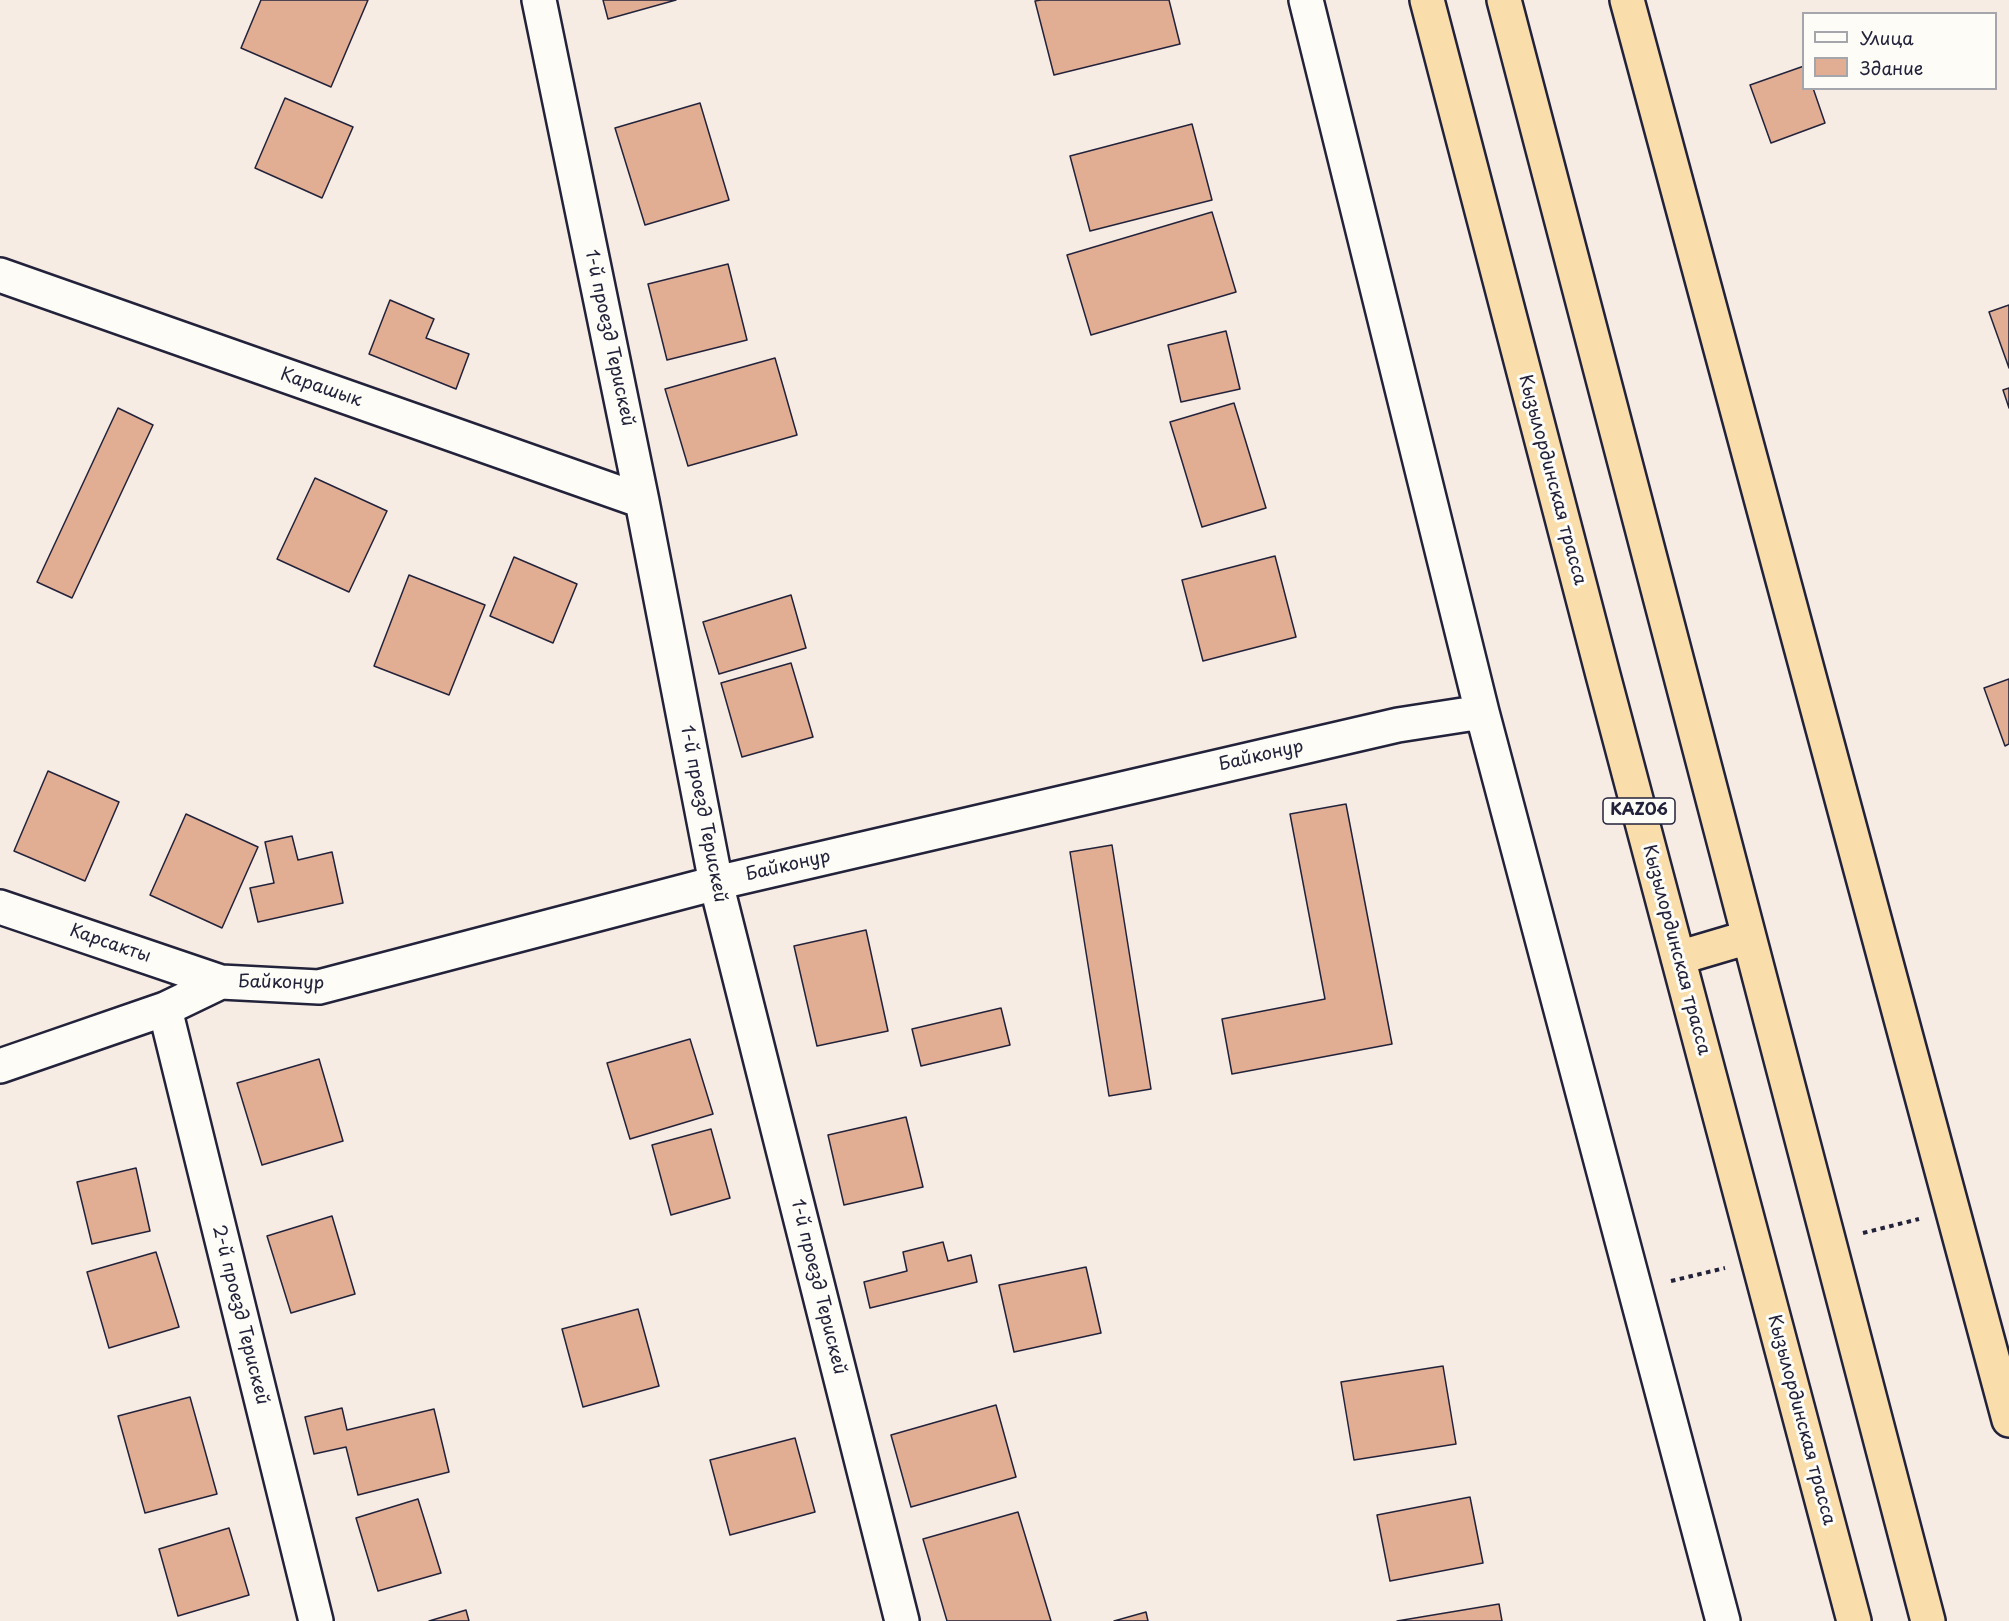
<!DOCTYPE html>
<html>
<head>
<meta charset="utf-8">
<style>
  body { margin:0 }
  #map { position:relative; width:2009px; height:1621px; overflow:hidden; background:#f7ece3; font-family:"Playpen Sans",sans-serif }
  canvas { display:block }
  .legend { position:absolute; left:1802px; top:12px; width:195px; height:78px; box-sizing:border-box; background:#fdfcf7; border:2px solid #a5a5ac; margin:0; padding:8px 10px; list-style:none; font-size:18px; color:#22223b }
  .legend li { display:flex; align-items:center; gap:12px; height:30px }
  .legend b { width:30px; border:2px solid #a5a5ac }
</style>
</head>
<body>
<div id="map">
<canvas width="2009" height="1621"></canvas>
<ul class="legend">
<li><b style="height:8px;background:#fdfcf7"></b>Улица</li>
<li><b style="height:16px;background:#e1ae94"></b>Здание</li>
</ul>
</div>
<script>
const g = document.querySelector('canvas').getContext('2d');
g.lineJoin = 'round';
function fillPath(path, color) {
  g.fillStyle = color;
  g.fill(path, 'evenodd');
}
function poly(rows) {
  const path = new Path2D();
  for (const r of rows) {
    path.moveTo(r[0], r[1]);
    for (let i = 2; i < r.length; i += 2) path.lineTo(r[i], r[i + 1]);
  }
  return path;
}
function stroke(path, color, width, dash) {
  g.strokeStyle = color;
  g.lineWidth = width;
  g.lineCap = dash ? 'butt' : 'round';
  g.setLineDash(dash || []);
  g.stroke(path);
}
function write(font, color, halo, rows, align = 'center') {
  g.font = font + ' "Playpen Sans",sans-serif';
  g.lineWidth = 6;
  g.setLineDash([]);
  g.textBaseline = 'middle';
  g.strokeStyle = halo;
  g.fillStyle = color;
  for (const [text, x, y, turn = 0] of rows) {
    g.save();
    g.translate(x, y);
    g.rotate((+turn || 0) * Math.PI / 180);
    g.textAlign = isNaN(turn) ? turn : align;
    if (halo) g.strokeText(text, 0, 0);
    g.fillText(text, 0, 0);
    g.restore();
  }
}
const building = poly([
  [261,0,368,0,331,87,241,48,261,0],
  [603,0,676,0,608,19,603,0],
  [1041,0,1169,0,1180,44,1054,75,1035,1,1041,0],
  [1804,66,1804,88,1813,88,1825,123,1771,143,1750,85,1804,66],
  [285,98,353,127,322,198,255,168,285,98],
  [700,103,729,200,645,225,615,128,700,103],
  [1192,124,1212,200,1090,231,1070,156,1192,124],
  [1212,212,1236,292,1091,335,1067,255,1212,212],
  [728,264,747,340,667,360,648,284,728,264],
  [390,300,434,319,426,338,469,354,456,389,369,354,390,300],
  [2009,305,2009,368,1989,312,2009,305],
  [1226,331,1240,389,1181,402,1168,345,1226,331],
  [775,358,797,435,688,466,665,389,775,358],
  [2009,388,2009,408,2003,390,2009,388],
  [1234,403,1266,508,1202,527,1170,422,1234,403],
  [118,408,153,425,72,598,37,582,118,408],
  [315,478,387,511,349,592,277,559,315,478],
  [1275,556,1296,637,1203,661,1182,580,1275,556],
  [514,557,577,584,553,643,490,616,514,557],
  [409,575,485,605,449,695,374,666,409,575],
  [791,595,806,648,719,674,703,622,791,595],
  [791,663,813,737,742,757,721,683,791,663],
  [2009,679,2009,744,2005,746,1984,688,2009,679],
  [48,771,119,802,85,881,14,851,48,771],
  [1346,804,1392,1044,1232,1074,1222,1019,1325,999,1290,814,1346,804],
  [186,814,258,847,222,928,150,895,186,814],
  [292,836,298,860,332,852,343,903,258,922,250,888,274,883,265,842,292,836],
  [1112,845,1151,1089,1109,1096,1070,852,1112,845],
  [866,930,888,1031,817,1046,794,946,866,930],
  [1001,1008,1010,1045,921,1066,912,1029,1001,1008],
  [690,1039,713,1114,630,1139,607,1063,690,1039],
  [319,1059,343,1141,262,1165,237,1083,319,1059],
  [906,1117,923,1187,844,1205,828,1135,906,1117],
  [711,1129,730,1198,671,1215,652,1145,711,1129],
  [136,1168,150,1231,92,1244,77,1182,136,1168],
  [332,1216,355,1294,291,1313,267,1236,332,1216],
  [943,1242,948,1261,971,1255,977,1282,870,1308,864,1282,907,1271,903,1252,943,1242],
  [156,1252,179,1327,109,1348,87,1272,156,1252],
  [1086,1267,1101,1333,1014,1352,999,1285,1086,1267],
  [638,1309,659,1386,583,1407,562,1329,638,1309],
  [1443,1366,1456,1444,1354,1460,1341,1382,1443,1366],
  [190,1397,217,1494,145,1513,118,1416,190,1397],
  [996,1405,1016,1477,911,1507,891,1435,996,1405],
  [342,1408,347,1430,434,1409,449,1472,358,1495,346,1447,314,1454,305,1417,342,1408],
  [795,1438,815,1512,730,1535,710,1460,795,1438],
  [1470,1497,1483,1563,1390,1581,1377,1515,1470,1497],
  [418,1499,441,1573,378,1591,356,1518,418,1499],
  [1018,1512,1051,1621,947,1621,923,1539,1018,1512],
  [229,1528,249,1595,178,1616,159,1549,229,1528],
  [1499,1604,1502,1621,1397,1621,1499,1604],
  [466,1610,469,1621,429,1621,466,1610],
  [1146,1612,1148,1621,1114,1621,1146,1612]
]);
const path = poly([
  [1863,1233,1919,1219],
  [1671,1281,1725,1268]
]);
const minor = poly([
  [539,0,642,501,716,883,902,1621],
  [1306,0,1482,712,1723,1621],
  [0,275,642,501],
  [0,907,221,982],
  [165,1009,316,1621],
  [0,1066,165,1009,221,982,319,987,716,883,1398,725,1482,712]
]);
const highway = poly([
  [1427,0,1603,675,1854,1621],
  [1504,0,1928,1621],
  [1627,0,2009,1420],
  [1678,958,1749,937]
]);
const shields = [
  [1639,811,72]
];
const shieldNames = [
  ["KАZ06",1639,811]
];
const streetNames = [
  ["1-й проезд Терискей",609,338,78],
  ["Карашык",321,388,19],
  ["Кызылординская трасса",1552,480,75],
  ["Байконур",1261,756,-13],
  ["1-й проезд Терискей",703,814,79],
  ["Байконур",788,866,-13],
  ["Карсакты",110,944,19],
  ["Кызылординская трасса",1676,950,75],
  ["Байконур",281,983,1],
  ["1-й проезд Терискей",818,1287,76],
  ["2-й проезд Терискей",240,1315,76],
  ["Кызылординская трасса",1801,1420,75]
];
fillPath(building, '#e1ae94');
stroke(building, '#22223b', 1.5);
stroke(minor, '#22223b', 38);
stroke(highway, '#22223b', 38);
stroke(path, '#22223b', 4, [4.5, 4.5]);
stroke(minor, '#fdfcf7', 33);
stroke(highway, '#f9ddab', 33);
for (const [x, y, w] of shields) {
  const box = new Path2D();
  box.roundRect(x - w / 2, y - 13, w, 26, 4.5);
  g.fillStyle = '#fdfcf7';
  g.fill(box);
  stroke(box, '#22223b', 1.5);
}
write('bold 16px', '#22223b', null, shieldNames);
write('18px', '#22223b', '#fdfcf7', streetNames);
</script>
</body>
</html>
